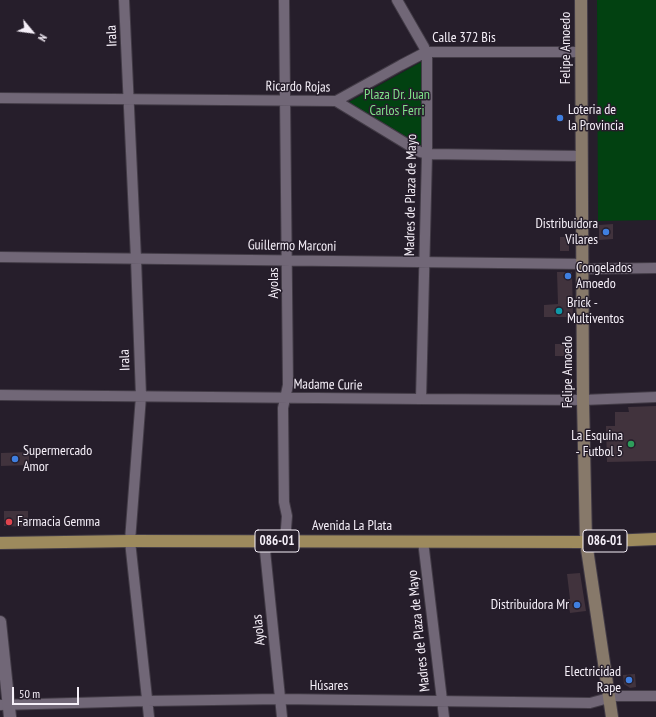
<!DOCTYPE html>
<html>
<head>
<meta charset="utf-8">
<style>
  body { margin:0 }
  #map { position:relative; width:656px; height:717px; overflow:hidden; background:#261e2b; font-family:"PT Sans Narrow",sans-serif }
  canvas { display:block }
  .north { position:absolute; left:12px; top:12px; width:40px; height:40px; -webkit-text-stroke:3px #261e2b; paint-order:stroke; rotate:119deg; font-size:11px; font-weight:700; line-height:16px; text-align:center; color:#f5eff8 }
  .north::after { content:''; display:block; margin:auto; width:14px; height:18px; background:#f5eff8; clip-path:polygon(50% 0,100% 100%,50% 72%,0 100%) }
  .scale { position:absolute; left:12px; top:687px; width:67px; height:18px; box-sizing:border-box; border:2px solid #f5eff8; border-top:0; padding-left:5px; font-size:12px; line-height:14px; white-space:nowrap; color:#f5eff8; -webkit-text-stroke:3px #261e2b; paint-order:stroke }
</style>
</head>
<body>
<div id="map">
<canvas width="656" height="717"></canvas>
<div class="north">N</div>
<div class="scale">50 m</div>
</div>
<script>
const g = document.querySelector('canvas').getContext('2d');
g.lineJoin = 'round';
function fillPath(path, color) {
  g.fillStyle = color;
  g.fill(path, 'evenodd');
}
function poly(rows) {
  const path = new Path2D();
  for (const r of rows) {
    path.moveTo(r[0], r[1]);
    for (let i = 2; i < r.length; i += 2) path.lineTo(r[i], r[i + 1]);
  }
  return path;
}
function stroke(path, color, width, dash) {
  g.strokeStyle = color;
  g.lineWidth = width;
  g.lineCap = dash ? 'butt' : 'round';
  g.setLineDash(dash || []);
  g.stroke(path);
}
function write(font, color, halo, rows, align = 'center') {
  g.font = font + ' "PT Sans Narrow",sans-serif';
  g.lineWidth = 3;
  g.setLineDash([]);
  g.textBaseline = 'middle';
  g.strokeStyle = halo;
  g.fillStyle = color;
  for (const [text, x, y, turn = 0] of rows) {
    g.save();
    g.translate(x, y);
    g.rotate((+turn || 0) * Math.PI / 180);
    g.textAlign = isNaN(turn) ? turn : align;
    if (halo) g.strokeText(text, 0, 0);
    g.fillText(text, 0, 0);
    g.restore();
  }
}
const green = poly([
  [597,0,656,0,656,220,598,221],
  [423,61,422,146,349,102]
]);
const building = poly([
  [613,224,613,239,599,240,599,225],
  [560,237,569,237,569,251,560,251],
  [557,272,572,272,573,317,544,317,544,305,558,304],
  [555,344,570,344,570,356,555,356],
  [656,406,656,461,607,462,606,426,615,426,615,412,629,412,628,407],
  [29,452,29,465,1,466,1,453],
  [4,511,28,511,28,527,4,526],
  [580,573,586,611,570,613,568,599,570,599,567,574],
  [635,674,636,687,630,688,624,684,623,675]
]);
const minor = poly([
  [124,0,136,259,141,396,130,541,149,717],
  [284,0,288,385,283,408,284,502,287,516,285,541],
  [397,0,424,47,427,57,427,154,421,399],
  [0,98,336,101,420,152,427,154,582,156],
  [336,101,401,65,426,52,581,52],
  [0,257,583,264],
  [583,269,656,268],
  [0,395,421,399,583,400,656,397],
  [264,541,282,717],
  [423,541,444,717],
  [0,705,147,701,279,699,590,703,616,696,656,696]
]);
const tertiary = poly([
  [0,622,10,717]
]);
const secondary = poly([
  [581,0,583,400,586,542,612,717]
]);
const primary = poly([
  [0,543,130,541,586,542,656,539]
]);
const markers = [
  [560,118,4,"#3f7fe0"],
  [606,232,4,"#3f7fe0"],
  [568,276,4,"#3f7fe0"],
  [559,311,4,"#0f9aa8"],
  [631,444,4,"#2e9e5b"],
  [15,459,4,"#3f7fe0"],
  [9,522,4,"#e0444e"],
  [577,605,4,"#3f7fe0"],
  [629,680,4,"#3f7fe0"]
];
const shields = [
  [277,541,44],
  [605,541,44]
];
const shieldNames = [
  ["086-01",277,541],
  ["086-01",605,541]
];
const streetNames = [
  ["Irala",112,36,-93],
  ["Calle 372 Bis",464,38],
  ["Felipe Amoedo",566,48,-90],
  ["Ricardo Rojas",298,87,1],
  ["Madres de Plaza de Mayo",411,195,-89],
  ["Guillermo Marconi",292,246,1],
  ["Ayolas",274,283,-90],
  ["Irala",125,360,-92],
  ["Felipe Amoedo",568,372,-90],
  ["Madame Curie",328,385,1],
  ["Avenida La Plata",352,526],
  ["Ayolas",259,630,-96],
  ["Madres de Plaza de Mayo",419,631,-96],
  ["Húsares",329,686]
];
const parkNames = [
  ["Plaza Dr. Juan",397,95],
  ["Carlos Ferri",397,111]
];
const poiNames = [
  ["Loteria de",568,110],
  ["la Provincia",568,126],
  ["Distribuidora",598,224,"right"],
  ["Vilares",598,240,"right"],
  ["Congelados",576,268],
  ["Amoedo",576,284],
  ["Brick -",567,303],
  ["Multiventos",567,319],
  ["La Esquina",623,436,"right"],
  ["- Futbol 5",623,452,"right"],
  ["Supermercado",23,451],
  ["Amor",23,467],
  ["Farmacia Gemma",17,522],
  ["Distribuidora Mr",569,605,"right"],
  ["Electricidad",621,672,"right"],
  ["Rape",621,688,"right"]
];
fillPath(green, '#024111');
fillPath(building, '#41333d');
stroke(minor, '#423b46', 12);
stroke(tertiary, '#423b46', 14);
stroke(secondary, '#423b46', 14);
stroke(primary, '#423b46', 14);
stroke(minor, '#716777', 10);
stroke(tertiary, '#716777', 12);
stroke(secondary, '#87796a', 12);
stroke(primary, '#9d8a5d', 12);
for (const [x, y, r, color] of markers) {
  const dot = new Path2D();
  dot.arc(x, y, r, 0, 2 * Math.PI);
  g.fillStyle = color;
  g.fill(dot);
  stroke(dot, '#261e2b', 1.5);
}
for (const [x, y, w] of shields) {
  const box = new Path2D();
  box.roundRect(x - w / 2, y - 11, w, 22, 3);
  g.fillStyle = '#261e2b';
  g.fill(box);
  stroke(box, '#f5eff8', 1);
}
write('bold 13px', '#f5eff8', null, shieldNames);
write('14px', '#f5eff8', '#261e2b', streetNames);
write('14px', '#7fe389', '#261e2b', parkNames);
write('14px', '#f5eff8', '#261e2b', poiNames, 'left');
</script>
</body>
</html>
